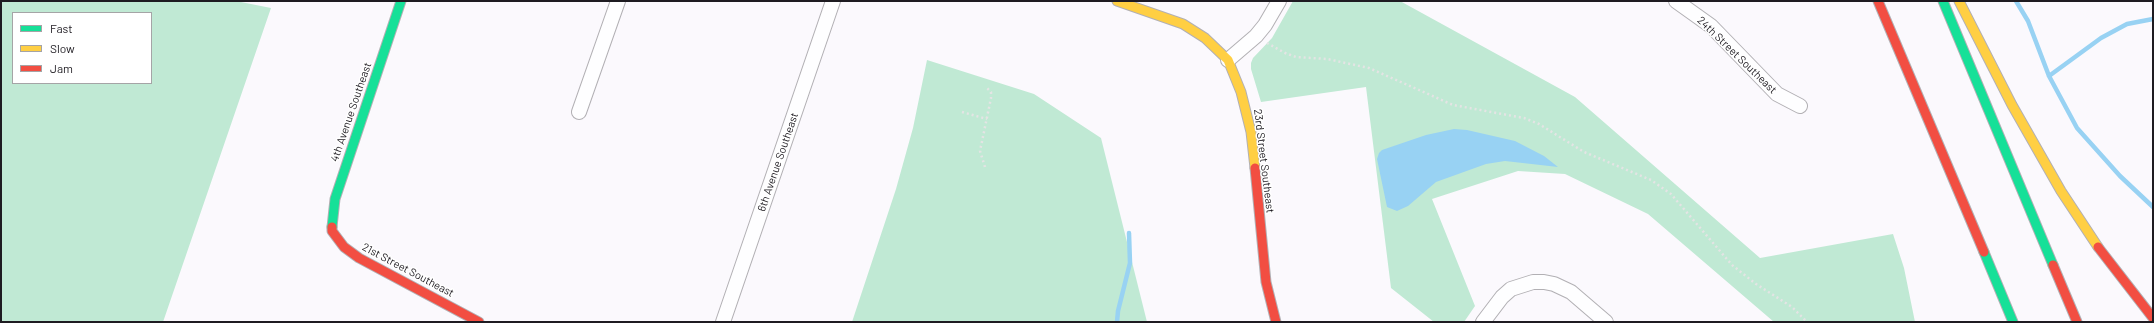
<!DOCTYPE html>
<html>
<head>
<meta charset="utf-8">
<style>
  body { margin:0 }
  #map { position:relative; width:2154px; height:323px; overflow:hidden; background:#fbf9fd; font-family:Barlow,sans-serif }
  canvas { display:block }
  .frame { position:absolute; inset:0; border:2px solid #1e1b21; pointer-events:none }
  .legend { position:absolute; left:12px; top:12px; width:140px; height:72px; box-sizing:border-box; background:#fff; border:1px solid #a5a4a6; margin:0; padding:5px 7px; list-style:none; font-size:12px; color:#1e1b21 }
  .legend li { display:flex; align-items:center; gap:8px; height:20px }
  .legend b { width:20px; border:1px solid #a5a4a6 }
</style>
</head>
<body>
<div id="map">
<canvas width="2154" height="323"></canvas>
<div class="frame"></div>
<ul class="legend">
<li><b style="height:5px;background:#16e098"></b>Fast</li>
<li><b style="height:5px;background:#ffcf43"></b>Slow</li>
<li><b style="height:5px;background:#f24e42"></b>Jam</li>
</ul>
</div>
<script>
const g = document.querySelector('canvas').getContext('2d');
g.lineJoin = 'round';
function fillPath(path, color) {
  g.fillStyle = color;
  g.fill(path, 'evenodd');
}
function poly(rows) {
  const path = new Path2D();
  for (const r of rows) {
    path.moveTo(r[0], r[1]);
    for (let i = 2; i < r.length; i += 2) path.lineTo(r[i], r[i + 1]);
  }
  return path;
}
function stroke(path, color, width, dash) {
  g.strokeStyle = color;
  g.lineWidth = width;
  g.lineCap = dash ? 'butt' : 'round';
  g.setLineDash(dash || []);
  g.stroke(path);
}
function write(font, color, halo, rows, align = 'center') {
  g.font = font + ' Barlow,sans-serif';
  g.lineWidth = 3;
  g.setLineDash([]);
  g.textBaseline = 'middle';
  g.strokeStyle = halo;
  g.fillStyle = color;
  for (const [text, x, y, turn = 0] of rows) {
    g.save();
    g.translate(x, y);
    g.rotate((+turn || 0) * Math.PI / 180);
    g.textAlign = isNaN(turn) ? turn : align;
    if (halo) g.strokeText(text, 0, 0);
    g.fillText(text, 0, 0);
    g.restore();
  }
}
const green = poly([
  [1,1,236,1,271,8,163,322,1,322],
  [13,13,151,13,151,83,13,83],
  [1293,1,1400,1,1575,97,1760,258,1893,234,1904,268,1915,322,1774,322,1648,214,1565,174,1518,171,1432,199,1475,306,1464,322,1434,322,1391,288,1366,87,1261,102,1251,69,1251,63,1253,58,1272,38],
  [927,60,1034,94,1101,138,1147,322,852,322,896,189,913,128]
]);
const water = poly([
  [1454,129,1467,130,1515,141,1544,156,1558,167,1505,161,1486,164,1436,182,1408,206,1397,211,1387,207,1377,159,1379,153,1382,150,1426,135]
]);
const stream = poly([
  [2016,1,2028,21,2049,76,2077,128,2120,176,2153,207],
  [2049,76,2101,38,2127,24,2153,19],
  [1117,322,1118,311,1130,263,1129,233]
]);
const path = poly([
  [1267,43,1285,53,1296,57,1327,59,1369,68,1453,105,1524,118,1539,124,1584,152,1651,180,1671,194,1732,265,1756,284,1792,307,1807,322],
  [962,112,987,119],
  [985,167,980,151,991,98,991,92,987,88]
]);
const street = poly([
  [1676,1,1711,26,1777,94,1800,106],
  [1228,60,1256,36,1265,25,1279,1],
  [579,112,618,1],
  [723,322,833,1],
  [1483,322,1502,297,1511,289,1533,282,1544,282,1554,284,1571,292,1606,322]
]);
const fast = poly([
  [1943,1,2053,265],
  [332,227,335,199,401,1],
  [1984,252,2013,322]
]);
const slow = poly([
  [1117,1,1183,24,1205,38,1228,60,1241,92,1251,132,1255,168],
  [1959,1,2012,105,2061,191,2098,247]
]);
const jam = poly([
  [1878,1,1984,252],
  [1255,168,1266,282,1276,322],
  [332,227,332,231,344,247,359,258,479,322],
  [2098,247,2153,318],
  [2053,265,2077,322]
]);
const streetNames = [
  ["24th Street Southeast",1737,55,44],
  ["4th Avenue Southeast",351,112,-71],
  ["23rd Street Southeast",1264,161,83],
  ["6th Avenue Southeast",778,162,-71],
  ["21st Street Southeast",408,270,28]
];
fillPath(green, '#c0e9d4');
fillPath(water, '#98d2f3');
stroke(stream, '#98d2f3', 4.5);
stroke(street, '#b2b0b4', 16);
stroke(fast, '#b2b0b4', 11);
stroke(slow, '#b2b0b4', 11);
stroke(jam, '#b2b0b4', 11);
stroke(path, '#e4e4e4', 2.5, [2, 3]);
stroke(street, '#fefeff', 14);
stroke(fast, '#16e098', 9);
stroke(slow, '#ffcf43', 9);
stroke(jam, '#f24e42', 9);
write('11px', '#1e1b21', '#fff', streetNames);
</script>
</body>
</html>
